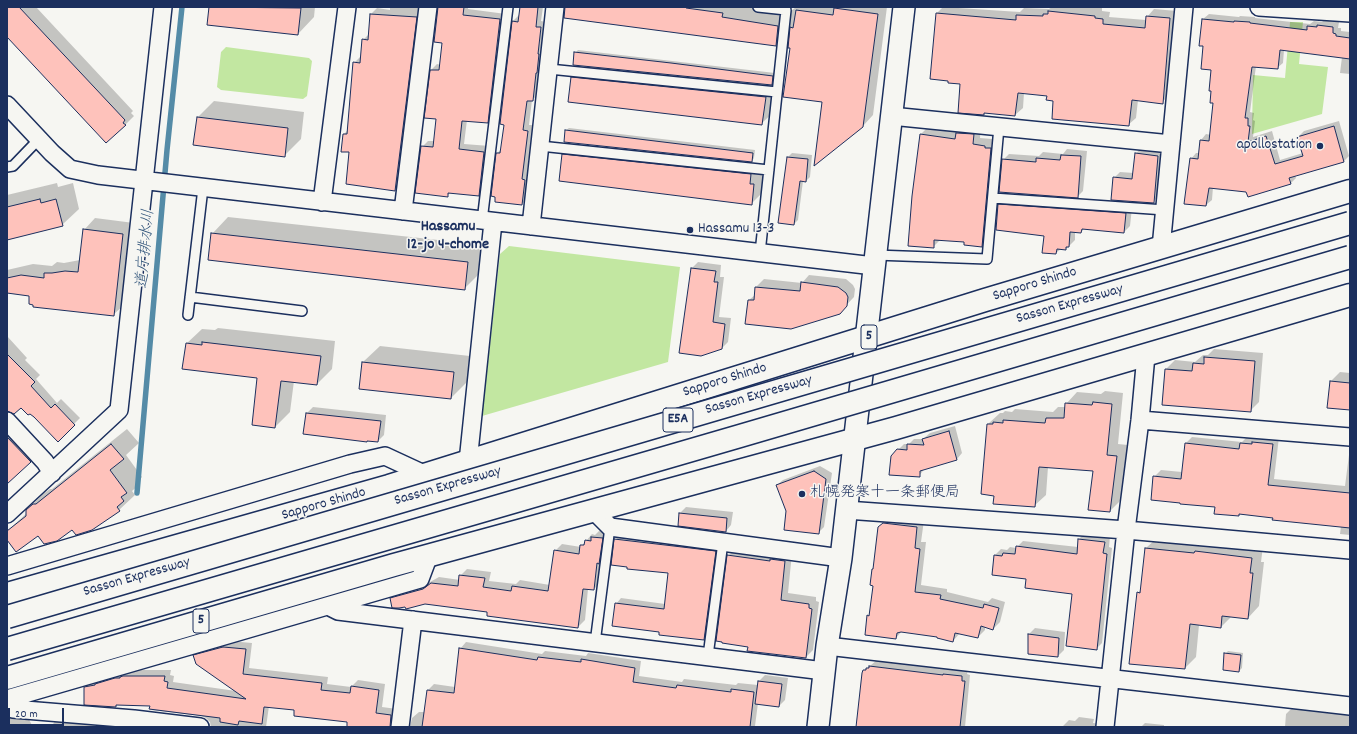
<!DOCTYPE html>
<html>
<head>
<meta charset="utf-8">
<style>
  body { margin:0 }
  #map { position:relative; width:1357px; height:734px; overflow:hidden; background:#f6f6f2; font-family:Dekko,sans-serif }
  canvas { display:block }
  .frame { position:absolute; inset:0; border:8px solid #1b2f5e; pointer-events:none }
  .scale { position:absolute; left:8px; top:708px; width:56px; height:18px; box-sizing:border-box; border:2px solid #1b2f5e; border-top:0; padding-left:5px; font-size:12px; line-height:14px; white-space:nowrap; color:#1b2f5e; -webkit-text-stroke:3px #f6f6f2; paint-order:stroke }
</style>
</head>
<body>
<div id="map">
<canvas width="1357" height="734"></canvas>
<div class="frame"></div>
<div class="scale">20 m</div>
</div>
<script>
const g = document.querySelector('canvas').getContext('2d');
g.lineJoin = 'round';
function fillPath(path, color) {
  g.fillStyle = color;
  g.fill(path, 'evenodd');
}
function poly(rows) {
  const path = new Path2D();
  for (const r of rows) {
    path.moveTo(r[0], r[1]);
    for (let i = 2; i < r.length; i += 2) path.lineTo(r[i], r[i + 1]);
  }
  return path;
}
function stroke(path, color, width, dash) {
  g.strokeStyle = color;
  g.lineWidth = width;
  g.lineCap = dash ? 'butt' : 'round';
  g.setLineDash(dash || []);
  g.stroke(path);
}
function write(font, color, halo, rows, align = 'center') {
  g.font = font + ' Dekko,"Klee One",sans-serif';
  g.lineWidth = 3;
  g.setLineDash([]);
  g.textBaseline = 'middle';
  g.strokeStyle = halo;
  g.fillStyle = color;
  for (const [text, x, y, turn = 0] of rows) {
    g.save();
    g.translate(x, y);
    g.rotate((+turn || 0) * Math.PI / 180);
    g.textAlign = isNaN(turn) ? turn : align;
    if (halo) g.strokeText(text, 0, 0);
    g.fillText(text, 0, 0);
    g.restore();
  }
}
const green = poly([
  [1290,22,1303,22,1299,64,1328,67,1322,114,1252,134,1253,75,1285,78],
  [226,47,309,58,312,61,307,96,303,99,221,90,217,87,221,52],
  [509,246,680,267,668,362,482,416,500,254]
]);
const shadow = poly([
  [9,7,36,7,133,111,131,113,134,116,125,125,7,35,7,9],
  [210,7,315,7,314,17,298,34,208,24],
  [390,7,423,7,401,184,395,190,351,151,344,134,348,130,354,63,360,57,362,57,363,40,369,34,371,14,377,8,390,10],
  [439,7,468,7,468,9,506,14,493,116,487,122,467,120,464,144,490,146,484,189,479,194,451,192,447,196,422,147,428,141,435,141,437,118,431,70,437,64,441,65,443,42],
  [521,7,543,7,541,21,546,22,539,94,532,100,529,125,533,125,527,173,531,174,528,198,522,204,497,153,502,149,505,124,513,21,519,15],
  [581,7,792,7,791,11,796,7,887,7,873,115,863,126,823,101,792,47,791,30,776,45],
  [943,7,1020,12,1024,8,1049,9,1052,7,1090,7,1102,8,1102,11,1110,12,1109,17,1146,20,1147,17,1154,9,1177,11,1170,95,1162,102,1138,100,1136,118,1128,125,1054,100,1048,95,1024,93,1023,108,1015,115,986,112,984,114,961,83,937,13],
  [1209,14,1239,17,1240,16,1255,17,1255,18,1310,24,1314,21,1322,22,1324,20,1339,22,1338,28,1341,28,1341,31,1350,32,1350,74,1340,73,1342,57,1284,50,1283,63,1277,68,1256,66,1250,112,1254,113,1253,120,1255,121,1253,137,1272,131,1280,160,1303,153,1298,137,1304,131,1339,121,1349,156,1344,161,1295,175,1296,178,1291,183,1247,191,1213,187,1212,200,1206,205,1186,203,1191,159,1196,153,1199,153,1201,140,1206,134,1211,135,1214,102,1212,69,1205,46,1201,45,1203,19],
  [578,50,775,73,778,108,761,124,572,78,585,66,575,53],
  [214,101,304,112,301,139,284,156,198,117],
  [964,126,981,128,980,138,992,139,992,141,997,142,989,239,982,246,965,241,940,240,933,247,920,135,927,128,958,132],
  [569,128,755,150,754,158,752,161,566,130],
  [572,146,760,165,759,175,763,175,761,194,752,203,563,155],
  [1142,148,1164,150,1159,196,1153,202,1114,178,1120,172,1134,173,1136,153],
  [1067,149,1087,151,1083,191,1077,197,1003,160,1009,154,1039,156,1043,152,1063,154],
  [792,153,812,155,810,177,806,181,803,181,798,220,794,224,788,157],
  [57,183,58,187,73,183,79,209,62,225,7,239,7,195],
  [1005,199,1132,208,1130,226,1124,232,1085,228,1081,232,1075,231,1075,240,1066,249,1061,249,1056,253,1045,236,999,205],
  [228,217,484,245,481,272,464,289,212,234],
  [95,218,134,223,125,304,113,315,30,295,7,293,7,270,33,264,52,266,57,262,64,263,80,260,84,230],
  [698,262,721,265,720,277,724,277,719,317,731,318,728,342,722,348,692,268],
  [809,275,846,279,853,285,855,289,854,297,839,313,749,300,756,294,756,287,764,279,802,283],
  [218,328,335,341,332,369,317,384,294,381,290,412,275,427,258,377,186,344,202,329,215,330],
  [7,336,27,358,25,360,40,375,36,379,57,403,61,399,80,418,58,440,34,417,7,392],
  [380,346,470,356,467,382,451,398,363,362],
  [1214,349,1263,353,1259,402,1250,411,1166,369,1175,360,1195,362,1203,355,1208,355],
  [1340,372,1350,373,1350,409,1331,381],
  [1105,391,1123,393,1118,444,1128,445,1121,500,1110,511,1094,470,1048,467,1046,495,1034,506,995,495,988,424,1000,413,1003,413,1005,411,1012,412,1015,409,1053,412,1058,407,1065,407,1066,404,1077,392,1101,394],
  [313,407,386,415,384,435,378,441,368,440,367,441,307,413],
  [7,425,36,456,7,484],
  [955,426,962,453,957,459,925,468,919,476,898,450,904,444,909,444,914,439,923,439,930,433],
  [127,429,139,443,126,455,142,477,137,482,139,485,132,491,135,495,119,510,73,529,7,538,7,531,27,513,27,510,43,494,50,489,52,489],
  [1192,437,1242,442,1247,437,1279,437,1274,479,1345,486,1350,447,1350,535,1340,534,1341,526,1240,513,1239,515,1216,506,1154,477,1161,470,1182,472,1185,444],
  [820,466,832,473,824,527,818,533,787,511,777,485,783,480],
  [686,507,733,512,731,525,726,531,679,525,680,513],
  [924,520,921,542,926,542,921,585,947,589,947,592,988,602,992,598,1005,602,1000,622,993,629,985,627,985,630,978,637,960,633,953,641,938,636,902,631,896,638,868,616,871,613,874,585,873,569,875,567,879,528,886,521],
  [599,531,609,532,600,583,594,589,588,589,585,620,578,627,488,611,424,603,406,606,391,599,397,592,430,582,439,577,460,580,460,576,467,569,491,572,489,581,516,584,520,580,550,585,555,551,562,544,581,547,592,534,595,535],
  [1085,533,1110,536,1109,547,1112,548,1102,643,1096,649,1074,593,1027,578,995,555,1001,549,1007,550,1010,547,1016,548,1023,541,1078,547,1079,539],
  [621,534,720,546,709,633,704,639,660,631,616,604,621,598,665,604,669,572,615,540],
  [1158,537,1263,546,1261,562,1264,562,1259,606,1248,618,1232,616,1221,627,1199,625,1196,657,1185,668,1138,593,1142,589,1146,548],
  [736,548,792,553,788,593,816,597,816,601,819,602,813,650,806,657,749,646,728,556],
  [1035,628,1065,632,1064,650,1058,656,1029,634],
  [230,641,252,643,249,668,328,677,327,684,351,687,358,680,385,684,382,707,397,709,399,727,348,727,349,721,296,709,269,706,266,727,211,727,210,722,206,718,201,716,150,710,151,705,118,704,116,706,85,687,92,681,130,670,171,670,170,675,174,676,173,682,236,691,195,656,201,649],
  [466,642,542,654,545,651,586,656,588,653,641,661,639,676,682,682,684,679,736,685,738,683,758,685,759,681,765,675,788,678,785,700,779,706,758,703,755,726,765,727,410,727,412,718,419,712,425,712,428,690,434,684,455,687,460,649],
  [1228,651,1243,653,1242,668,1239,671,1225,654],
  [877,660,949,669,951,668,968,670,967,674,970,675,965,727,856,727,858,721,864,671],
  [1292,708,1350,715,1350,727,1285,727,1286,714],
  [15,711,26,714,33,727,7,727,7,715],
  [59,716,119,721,118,727,47,727,53,724],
  [1079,717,1094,719,1093,723,1102,724,1102,727,1062,727,1069,720,1075,721],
  [1145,723,1164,725,1164,727,1141,727]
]);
const stream = poly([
  [137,493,167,150,182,7]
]);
const building = poly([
  [7,7,19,7,125,120,123,123,126,125,106,143,7,37,7,7],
  [209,7,301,8,298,35,207,25,209,7],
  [438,7,464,7,463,15,500,19,488,123,462,121,459,149,484,152,479,196,448,193,448,197,415,193,421,146,433,147,436,119,424,118,430,70,439,70,442,43,434,42,438,7],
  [520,7,538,7,536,27,541,27,538,54,539,54,537,73,536,73,533,101,527,101,523,130,528,131,522,179,525,180,522,205,495,202,495,197,491,196,496,153,500,153,504,125,500,124,512,21,518,22,520,7],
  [565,7,686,7,686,8,723,13,722,17,778,26,776,46,564,18,565,7],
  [834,8,878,14,863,127,814,166,822,102,783,97,790,48,788,48,790,27,793,28,796,10,833,15,834,8],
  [1048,11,1095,16,1095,18,1103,19,1103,24,1145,28,1146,16,1170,18,1163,104,1132,100,1129,126,1052,119,1053,101,1046,100,1047,96,1018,93,1015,116,984,113,984,115,958,113,960,84,948,83,948,81,930,79,936,13,1016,20,1016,15,1043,16,1043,14,1048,14,1048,11],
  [370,14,417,17,395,191,346,184,349,152,341,152,343,134,347,134,353,62,360,63,362,39,368,40,370,14],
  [1202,19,1234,22,1234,21,1250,22,1250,23,1307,30,1307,26,1317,27,1317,25,1333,27,1333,33,1336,34,1336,36,1350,38,1350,59,1280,50,1278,69,1252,67,1245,118,1248,118,1248,126,1250,126,1248,142,1266,136,1275,164,1303,156,1297,137,1334,126,1344,162,1289,178,1291,184,1248,197,1246,192,1209,188,1206,206,1184,204,1190,158,1198,159,1200,140,1209,141,1213,103,1210,103,1211,91,1209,91,1211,70,1201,69,1203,46,1199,46,1202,19],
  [574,52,671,63,773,76,772,85,573,65,574,52],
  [571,77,766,97,762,125,568,102,571,77],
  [197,117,288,128,285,157,193,145,197,117],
  [565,130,753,153,752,162,564,142,565,130],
  [956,133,974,134,973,144,985,146,985,148,991,148,982,247,964,245,964,242,934,240,934,248,908,246,912,196,920,134,955,139,956,133],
  [1135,153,1158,156,1154,203,1111,200,1113,177,1132,179,1135,153],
  [562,154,751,174,750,184,754,184,752,205,559,181,562,154],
  [1061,155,1081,156,1078,198,999,192,1002,159,1036,162,1036,158,1060,160,1061,155],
  [787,157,808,159,806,182,800,181,794,225,778,223,787,157],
  [40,199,41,203,56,199,63,226,7,240,7,207,40,199],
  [998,204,1126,213,1124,233,1082,229,1081,233,1070,232,1069,247,1066,247,1066,250,1057,249,1056,254,1042,253,1044,236,996,230,998,204],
  [83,229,123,234,114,316,33,307,33,305,29,304,29,296,7,293,7,278,21,275,44,278,44,273,52,273,65,271,78,272,83,229],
  [211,233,468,262,465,290,208,260,211,233],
  [691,268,716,271,714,282,718,282,713,322,725,324,722,349,701,356,679,353,691,268],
  [801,282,838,287,846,293,848,297,847,306,840,314,791,329,745,324,748,300,754,300,755,287,800,291,801,282],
  [202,342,321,356,317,385,281,381,275,428,252,425,257,378,182,369,186,343,202,345,202,342],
  [7,354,35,382,31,386,51,408,55,404,75,425,58,442,34,417,30,414,28,415,21,408,14,414,7,411,7,354],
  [1204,357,1255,361,1251,412,1162,405,1165,369,1192,371,1193,363,1204,364,1204,357],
  [362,362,454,372,451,399,359,389,362,362],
  [1330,381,1350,383,1350,410,1327,408,1330,381],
  [1093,402,1112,404,1107,455,1117,456,1110,512,1088,510,1093,471,1039,467,1035,507,993,504,994,496,981,494,987,424,993,424,993,422,1003,423,1003,420,1045,423,1046,418,1064,418,1065,403,1092,405,1093,402],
  [306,413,381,421,378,442,367,441,367,442,303,434,306,413],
  [949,431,957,460,920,471,920,477,889,475,891,456,897,449,907,450,907,444,924,445,922,439,949,431],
  [7,437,31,462,7,484,7,437],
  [1252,442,1273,444,1268,485,1350,493,1350,528,1272,520,1273,518,1239,514,1239,516,1214,514,1215,507,1180,504,1180,503,1151,500,1153,476,1181,479,1185,443,1239,449,1240,443,1252,444,1252,442],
  [111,444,124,459,110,470,127,493,121,497,124,501,117,507,120,511,92,530,76,535,72,530,57,541,44,544,38,536,16,552,7,540,7,531,26,516,26,510,33,504,36,504,111,444],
  [814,471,826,479,819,534,784,530,786,511,776,485,814,471],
  [679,513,727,518,726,532,678,526,679,513],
  [883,523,917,527,915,548,920,549,915,592,941,595,940,599,983,608,984,604,999,608,993,630,981,626,978,638,955,633,953,642,937,638,937,637,901,632,897,633,896,639,865,635,867,615,869,616,873,586,870,585,872,569,873,569,878,527,883,523],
  [591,537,603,538,599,564,597,563,594,590,583,589,578,628,487,616,487,612,425,604,406,609,405,607,399,608,392,608,390,598,423,589,431,583,458,586,459,575,485,578,483,587,511,591,512,586,548,591,554,550,579,554,580,545,584,545,585,540,591,541,591,537],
  [614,539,716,551,704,640,659,635,659,632,612,626,615,603,664,609,668,573,627,569,627,567,611,565,614,539],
  [1078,539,1105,542,1103,553,1107,554,1097,650,1066,646,1072,594,1025,588,1026,579,992,575,994,555,1002,556,1003,553,1015,554,1016,546,1077,554,1078,539],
  [1145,548,1194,553,1195,551,1252,558,1250,573,1253,573,1248,619,1222,616,1221,628,1190,624,1185,669,1129,664,1137,592,1140,593,1145,548],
  [727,555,770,561,770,559,785,561,781,600,809,604,809,608,812,609,806,658,747,651,748,647,722,643,722,642,716,641,727,555],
  [1028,634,1059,638,1058,657,1028,654,1028,634],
  [223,647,246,649,243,674,322,683,321,690,350,693,351,686,379,690,376,713,391,715,390,727,347,727,347,722,294,716,294,710,264,707,262,724,239,721,238,725,220,722,220,718,149,709,150,706,116,705,116,707,84,705,84,687,95,685,95,684,115,678,120,678,120,677,123,676,165,676,164,681,168,682,167,688,246,699,196,664,193,655,223,647],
  [459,648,537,660,538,657,581,662,581,659,635,668,633,682,676,688,677,685,731,692,731,689,754,692,750,727,422,727,427,690,454,693,459,648],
  [1224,653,1241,655,1239,672,1223,670,1224,653],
  [869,666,943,675,943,674,962,676,962,681,965,681,960,727,856,727,862,673,863,670,866,670,866,668,869,668,869,666],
  [758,681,782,684,779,707,755,704,758,681]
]);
const service = poly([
  [758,7,786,10,760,253],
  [549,69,777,92],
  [540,146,769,170],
  [7,167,13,166,39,139],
  [993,198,1165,210],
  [482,221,508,7],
  [875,255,987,259,999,127],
  [190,297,302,311],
  [188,315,203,188],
  [595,643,610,527],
  [708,656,723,542]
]);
const minor = poly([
  [1259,7,1350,13],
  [7,105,52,153,70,169,98,175,874,266],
  [891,116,1171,144],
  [322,202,347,7],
  [403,211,428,7],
  [531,226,555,7],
  [1161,248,1184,7],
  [1140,420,1350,437],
  [7,421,45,462,52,473],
  [468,462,493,222],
  [846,510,1126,530,1350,550],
  [594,511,610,527,841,558],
  [7,514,119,410,163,7],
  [7,566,350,464,385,456,426,475],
  [328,606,338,611,824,671],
  [827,646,1350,706],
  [7,699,420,579,429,555],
  [8,699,13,709,134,719,200,727],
  [400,727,413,620],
  [1105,727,1126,530,1140,420,1146,355]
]);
const tertiary = poly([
  [818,727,827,646,841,558,904,7]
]);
const trunk = poly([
  [7,594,389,486,985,300,1350,191],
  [7,678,394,565,896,428,1350,295]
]);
const motorwayBridge = poly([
  [7,617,1350,223],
  [7,649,740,436,1350,257]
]);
const markers = [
  [1320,146,4,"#1b2f5e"],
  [690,230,4,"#1b2f5e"],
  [802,494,4,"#1b2f5e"]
];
const shields = [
  [869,337,16],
  [678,420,30],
  [201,621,16]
];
const shieldNames = [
  ["5",869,337],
  ["E5A",678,420],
  ["5",201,621]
];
const poiNames = [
  ["apollostation",1312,146,"right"],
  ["Hassamu 13-3",698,230],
  ["札幌発寒十一条郵便局",810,494]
];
const streetNames = [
  ["Sapporo Shindo",1035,285,-17],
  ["Sasson Expressway",1070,305,-16],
  ["Sapporo Shindo",725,381,-17],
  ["Sasson Expressway",759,396,-16],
  ["Sasson Expressway",448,487,-16],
  ["Sapporo Shindo",324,505,-16],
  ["Sasson Expressway",137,578,-16]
];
const neighbourhoodNames = [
  ["Hassamu",448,228],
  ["12-jo 4-chome",448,246]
];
const waterNames = [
  ["道庁排水川",147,249,-85]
];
fillPath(green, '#c2e7a1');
fillPath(shadow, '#0003');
stroke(stream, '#548ba7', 5.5);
fillPath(building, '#fec2bb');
stroke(building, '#1b2f5e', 1);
stroke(service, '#1b2f5e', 12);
stroke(minor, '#1b2f5e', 20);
stroke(tertiary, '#1b2f5e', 24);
stroke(trunk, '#1b2f5e', 25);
stroke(service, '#f6f6f2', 9);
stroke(minor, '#f6f6f2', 17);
stroke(tertiary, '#f6f6f2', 21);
stroke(trunk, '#f6f6f2', 22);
stroke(motorwayBridge, '#1b2f5e', 25, []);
stroke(motorwayBridge, '#f6f6f2', 22);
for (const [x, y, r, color] of markers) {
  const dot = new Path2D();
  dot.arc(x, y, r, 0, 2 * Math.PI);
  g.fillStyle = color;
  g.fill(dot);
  stroke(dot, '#f6f6f2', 1.5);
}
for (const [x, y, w] of shields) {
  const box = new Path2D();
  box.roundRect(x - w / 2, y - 12, w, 24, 3);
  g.fillStyle = '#f6f6f2';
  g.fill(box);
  stroke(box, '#1b2f5e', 1);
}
write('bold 14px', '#1b2f5e', null, shieldNames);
write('15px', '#1b2f5e', '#f6f6f2', poiNames, 'left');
write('15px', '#1b2f5e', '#f6f6f2', streetNames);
write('bold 16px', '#1b2f5e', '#f6f6f2', neighbourhoodNames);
write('italic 16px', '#33567c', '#f6f6f2', waterNames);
</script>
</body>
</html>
